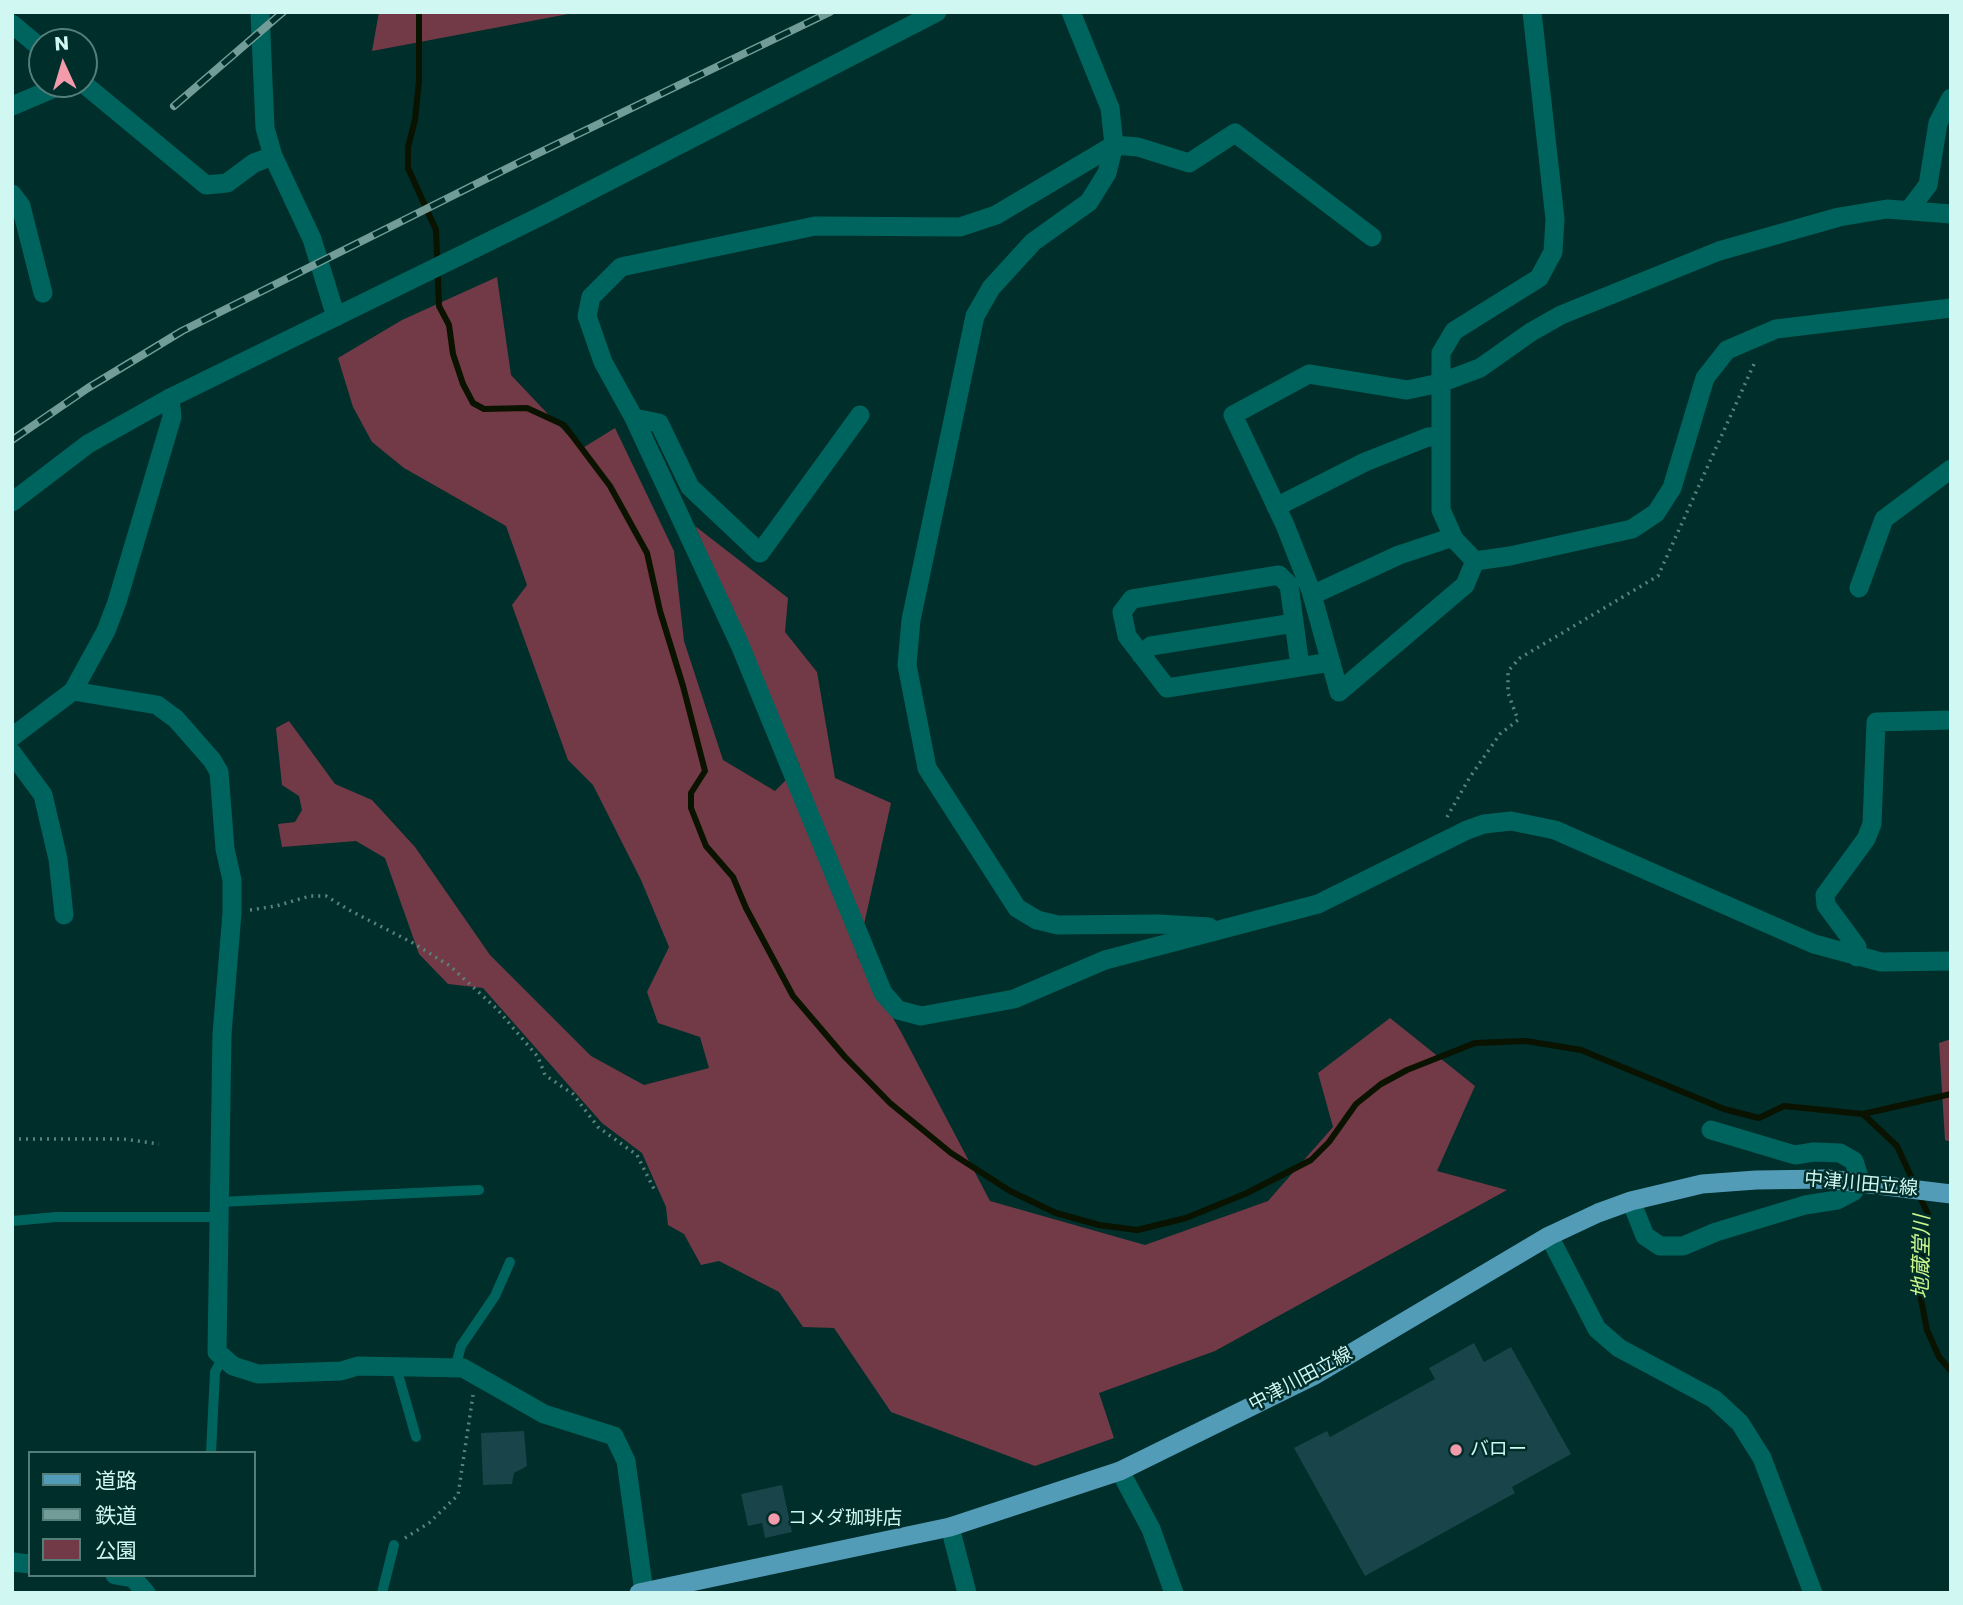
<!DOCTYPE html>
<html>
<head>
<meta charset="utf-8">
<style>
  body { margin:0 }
  #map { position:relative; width:1963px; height:1605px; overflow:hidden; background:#002e2a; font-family:Poppins,"Noto Sans JP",sans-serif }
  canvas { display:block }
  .frame { position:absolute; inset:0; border:14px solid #d1f7f2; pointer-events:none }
  .legend { position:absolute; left:28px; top:1451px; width:228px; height:126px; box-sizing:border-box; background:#002e2a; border:2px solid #547e7a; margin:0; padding:9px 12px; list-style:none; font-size:21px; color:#d1f7f2 }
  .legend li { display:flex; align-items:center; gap:14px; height:35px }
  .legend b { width:35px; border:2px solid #547e7a }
  .north { position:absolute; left:28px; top:28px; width:70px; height:70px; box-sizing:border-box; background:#002e2a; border:2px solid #547e7a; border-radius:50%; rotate:356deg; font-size:19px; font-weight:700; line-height:28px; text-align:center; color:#d1f7f2 }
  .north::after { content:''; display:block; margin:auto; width:24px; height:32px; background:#f39aab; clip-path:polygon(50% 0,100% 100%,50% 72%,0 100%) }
</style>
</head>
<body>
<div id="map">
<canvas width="1963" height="1605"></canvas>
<div class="frame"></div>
<ul class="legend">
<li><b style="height:9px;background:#539cb8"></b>道路</li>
<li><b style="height:9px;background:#729c97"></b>鉄道</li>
<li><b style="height:19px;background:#723a46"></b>公園</li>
</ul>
<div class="north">N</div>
</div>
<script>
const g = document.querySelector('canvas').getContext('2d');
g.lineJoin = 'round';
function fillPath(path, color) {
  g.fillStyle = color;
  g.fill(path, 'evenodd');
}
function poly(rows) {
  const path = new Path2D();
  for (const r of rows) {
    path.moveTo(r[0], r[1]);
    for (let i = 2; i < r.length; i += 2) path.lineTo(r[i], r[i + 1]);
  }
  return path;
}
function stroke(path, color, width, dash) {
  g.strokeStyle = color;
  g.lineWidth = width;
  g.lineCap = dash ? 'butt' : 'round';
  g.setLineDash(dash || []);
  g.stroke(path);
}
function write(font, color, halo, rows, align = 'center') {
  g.font = font + ' Poppins,"Noto Sans JP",sans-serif';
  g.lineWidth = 5;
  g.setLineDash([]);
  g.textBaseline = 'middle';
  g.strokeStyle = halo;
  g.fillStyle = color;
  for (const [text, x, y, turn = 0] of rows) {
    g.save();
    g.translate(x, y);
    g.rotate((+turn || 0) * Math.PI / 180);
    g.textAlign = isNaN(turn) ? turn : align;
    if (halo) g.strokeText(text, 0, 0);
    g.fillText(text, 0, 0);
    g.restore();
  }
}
const green = poly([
  [379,12,579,12,372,51],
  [497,277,511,375,581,449,615,428,674,551,684,641,723,760,775,791,800,766,695,526,788,598,785,632,817,672,835,778,891,803,857,956,901,1032,990,1201,1145,1245,1268,1201,1333,1127,1318,1073,1390,1018,1475,1086,1437,1171,1507,1190,1215,1351,1099,1393,1114,1438,1035,1466,891,1412,834,1328,803,1327,779,1292,719,1261,701,1265,684,1234,668,1225,666,1207,642,1153,602,1123,483,988,448,984,419,954,385,858,356,841,282,847,278,824,295,822,302,810,299,796,282,785,276,728,289,721,335,784,372,800,415,847,490,955,591,1056,644,1085,709,1068,700,1037,658,1023,647,992,669,947,641,880,593,785,568,760,512,605,527,585,506,526,404,468,372,442,353,407,338,358,402,320],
  [1951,1039,1951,1142,1945,1140,1939,1043]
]);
const stream = poly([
  [419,12,419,81,415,120,408,147,408,168,436,230,439,306,449,325,453,354,463,384,473,403,484,409,527,408,564,425,610,486,647,553,660,611,683,686,705,771,691,793,691,808,706,846,733,877,746,908,793,996,845,1057,890,1103,951,1153,1010,1191,1056,1213,1099,1225,1137,1230,1186,1218,1247,1193,1311,1160,1329,1142,1356,1104,1381,1084,1407,1070,1475,1043,1526,1041,1581,1050,1724,1109,1759,1118,1784,1106,1863,1114,1951,1094],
  [1863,1114,1897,1146,1915,1185],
  [1919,1195,1928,1214,1919,1289,1927,1330,1939,1357,1951,1371]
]);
const building = poly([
  [1474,1343,1484,1362,1511,1347,1571,1454,1512,1487,1515,1493,1365,1576,1294,1448,1327,1431,1330,1437,1435,1379,1429,1368],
  [524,1431,527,1466,514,1473,512,1484,483,1485,481,1433],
  [782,1485,792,1532,765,1538,762,1523,748,1526,741,1494]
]);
const path = poly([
  [1447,817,1470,777,1500,734,1518,720,1508,693,1508,671,1520,658,1658,576,1754,364,1753,360],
  [250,910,276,906,310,896,326,896,349,910,413,943,450,966,497,1009,538,1057,545,1075,573,1094,598,1127,637,1155,655,1191],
  [12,1139,123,1139,159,1144],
  [405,1538,429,1523,458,1495,473,1395]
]);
const service = poly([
  [219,1202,479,1190],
  [12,1221,56,1217,218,1217],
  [396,1367,416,1437],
  [455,1368,461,1346,495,1296,510,1262],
  [211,1453,215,1372,223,1357],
  [382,1593,394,1545]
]);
const minor = poly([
  [260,12,265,128,273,156,312,239,336,317],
  [1071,12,1110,108,1114,145,1107,173,1089,202,1033,242,991,288,975,316,911,620,907,665,927,768,1017,908,1037,920,1058,925,1158,924,1209,927],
  [1532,12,1555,219,1553,252,1539,278,1454,331,1441,353,1441,510,1454,539,1475,561,1510,556,1632,529,1656,513,1672,488,1705,378,1727,350,1776,329,1951,308],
  [12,24,42,49],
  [84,84,206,185,227,183,254,163,273,156],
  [12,106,64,84],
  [12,194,21,206,43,293],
  [1909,210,1928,185,1938,123,1951,98],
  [1372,237,1235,133,1189,163,1138,147,1114,145,996,215,960,227,815,226,621,267,591,297,587,316,603,362,634,418,740,645,883,993,898,1010,921,1016,1014,999,1105,960,1318,904,1467,830,1484,824,1511,821,1555,830,1814,944,1881,962,1951,961],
  [634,418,659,423,690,487,760,553,860,415],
  [1276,507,1365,462,1428,437,1441,436],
  [1475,561,1465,585,1339,692,1311,591,1285,525,1233,415,1309,374,1407,390,1440,383,1480,368,1531,332,1561,315,1719,251,1839,217,1887,209,1951,214],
  [1859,588,1884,519,1951,469],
  [1312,595,1399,555,1453,537],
  [1141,655,1151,646,1294,623],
  [1300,666,1289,585,1279,575,1132,599,1122,612,1127,636,1167,688,1331,662],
  [73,691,157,705,176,719,212,760,219,772,225,849,232,880,232,913,222,1034,217,1352,233,1366,258,1374,341,1371,358,1366,463,1368,544,1414,614,1436,626,1461,644,1592],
  [12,737,73,691,106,631,117,602,172,417,170,398],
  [12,753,43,795,58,859,64,915],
  [1857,957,1857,947,1826,905,1825,895,1866,839,1872,824,1876,722,1951,720],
  [1631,1201,1645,1236,1660,1246,1683,1246,1716,1232,1805,1205,1837,1200,1854,1191,1859,1177,1854,1161,1840,1153,1814,1152,1795,1155,1711,1130],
  [1549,1236,1597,1329,1619,1348,1714,1399,1740,1423,1762,1458,1813,1593],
  [1120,1471,1151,1529,1174,1593],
  [950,1527,967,1593],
  [12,1562,30,1564],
  [115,1575,133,1578,146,1593]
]);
const tertiary = poly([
  [12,502,88,444,170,398,541,216,937,12]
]);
const primary = poly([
  [639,1593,950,1527,1120,1471,1313,1376,1549,1236,1598,1213,1631,1201,1702,1184,1756,1180,1828,1179,1951,1194]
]);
const rail = poly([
  [174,106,283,12],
  [12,440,88,388,182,331,516,164,830,12]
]);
const markers = [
  [1456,1450,7,"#f39aab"],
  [774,1519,7,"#f39aab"]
];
const streetNames = [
  ["中津川田立線",1861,1185,5],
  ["中津川田立線",1301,1380,-28]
];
const poiNames = [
  ["バロー",1470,1450],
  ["コメダ珈琲店",788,1519]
];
const waterNames = [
  ["地蔵堂川",1923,1257,-89]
];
fillPath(green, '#723a46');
stroke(stream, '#0a1200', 6);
fillPath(building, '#194449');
stroke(path, '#58837e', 3.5, [2, 5]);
stroke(service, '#00645e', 10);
stroke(minor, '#00645e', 19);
stroke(tertiary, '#00645e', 19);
stroke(primary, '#539cb8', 19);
stroke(rail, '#729c97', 8);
stroke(rail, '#002e2a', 5, [16]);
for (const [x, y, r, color] of markers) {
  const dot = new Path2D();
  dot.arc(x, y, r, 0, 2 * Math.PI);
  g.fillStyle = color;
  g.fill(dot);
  stroke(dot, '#002e2a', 2.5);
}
write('19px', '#d1f7f2', '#002e2a', streetNames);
write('19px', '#d1f7f2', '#002e2a', poiNames, 'left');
write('italic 21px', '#caf58b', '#002e2a', waterNames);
</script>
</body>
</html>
